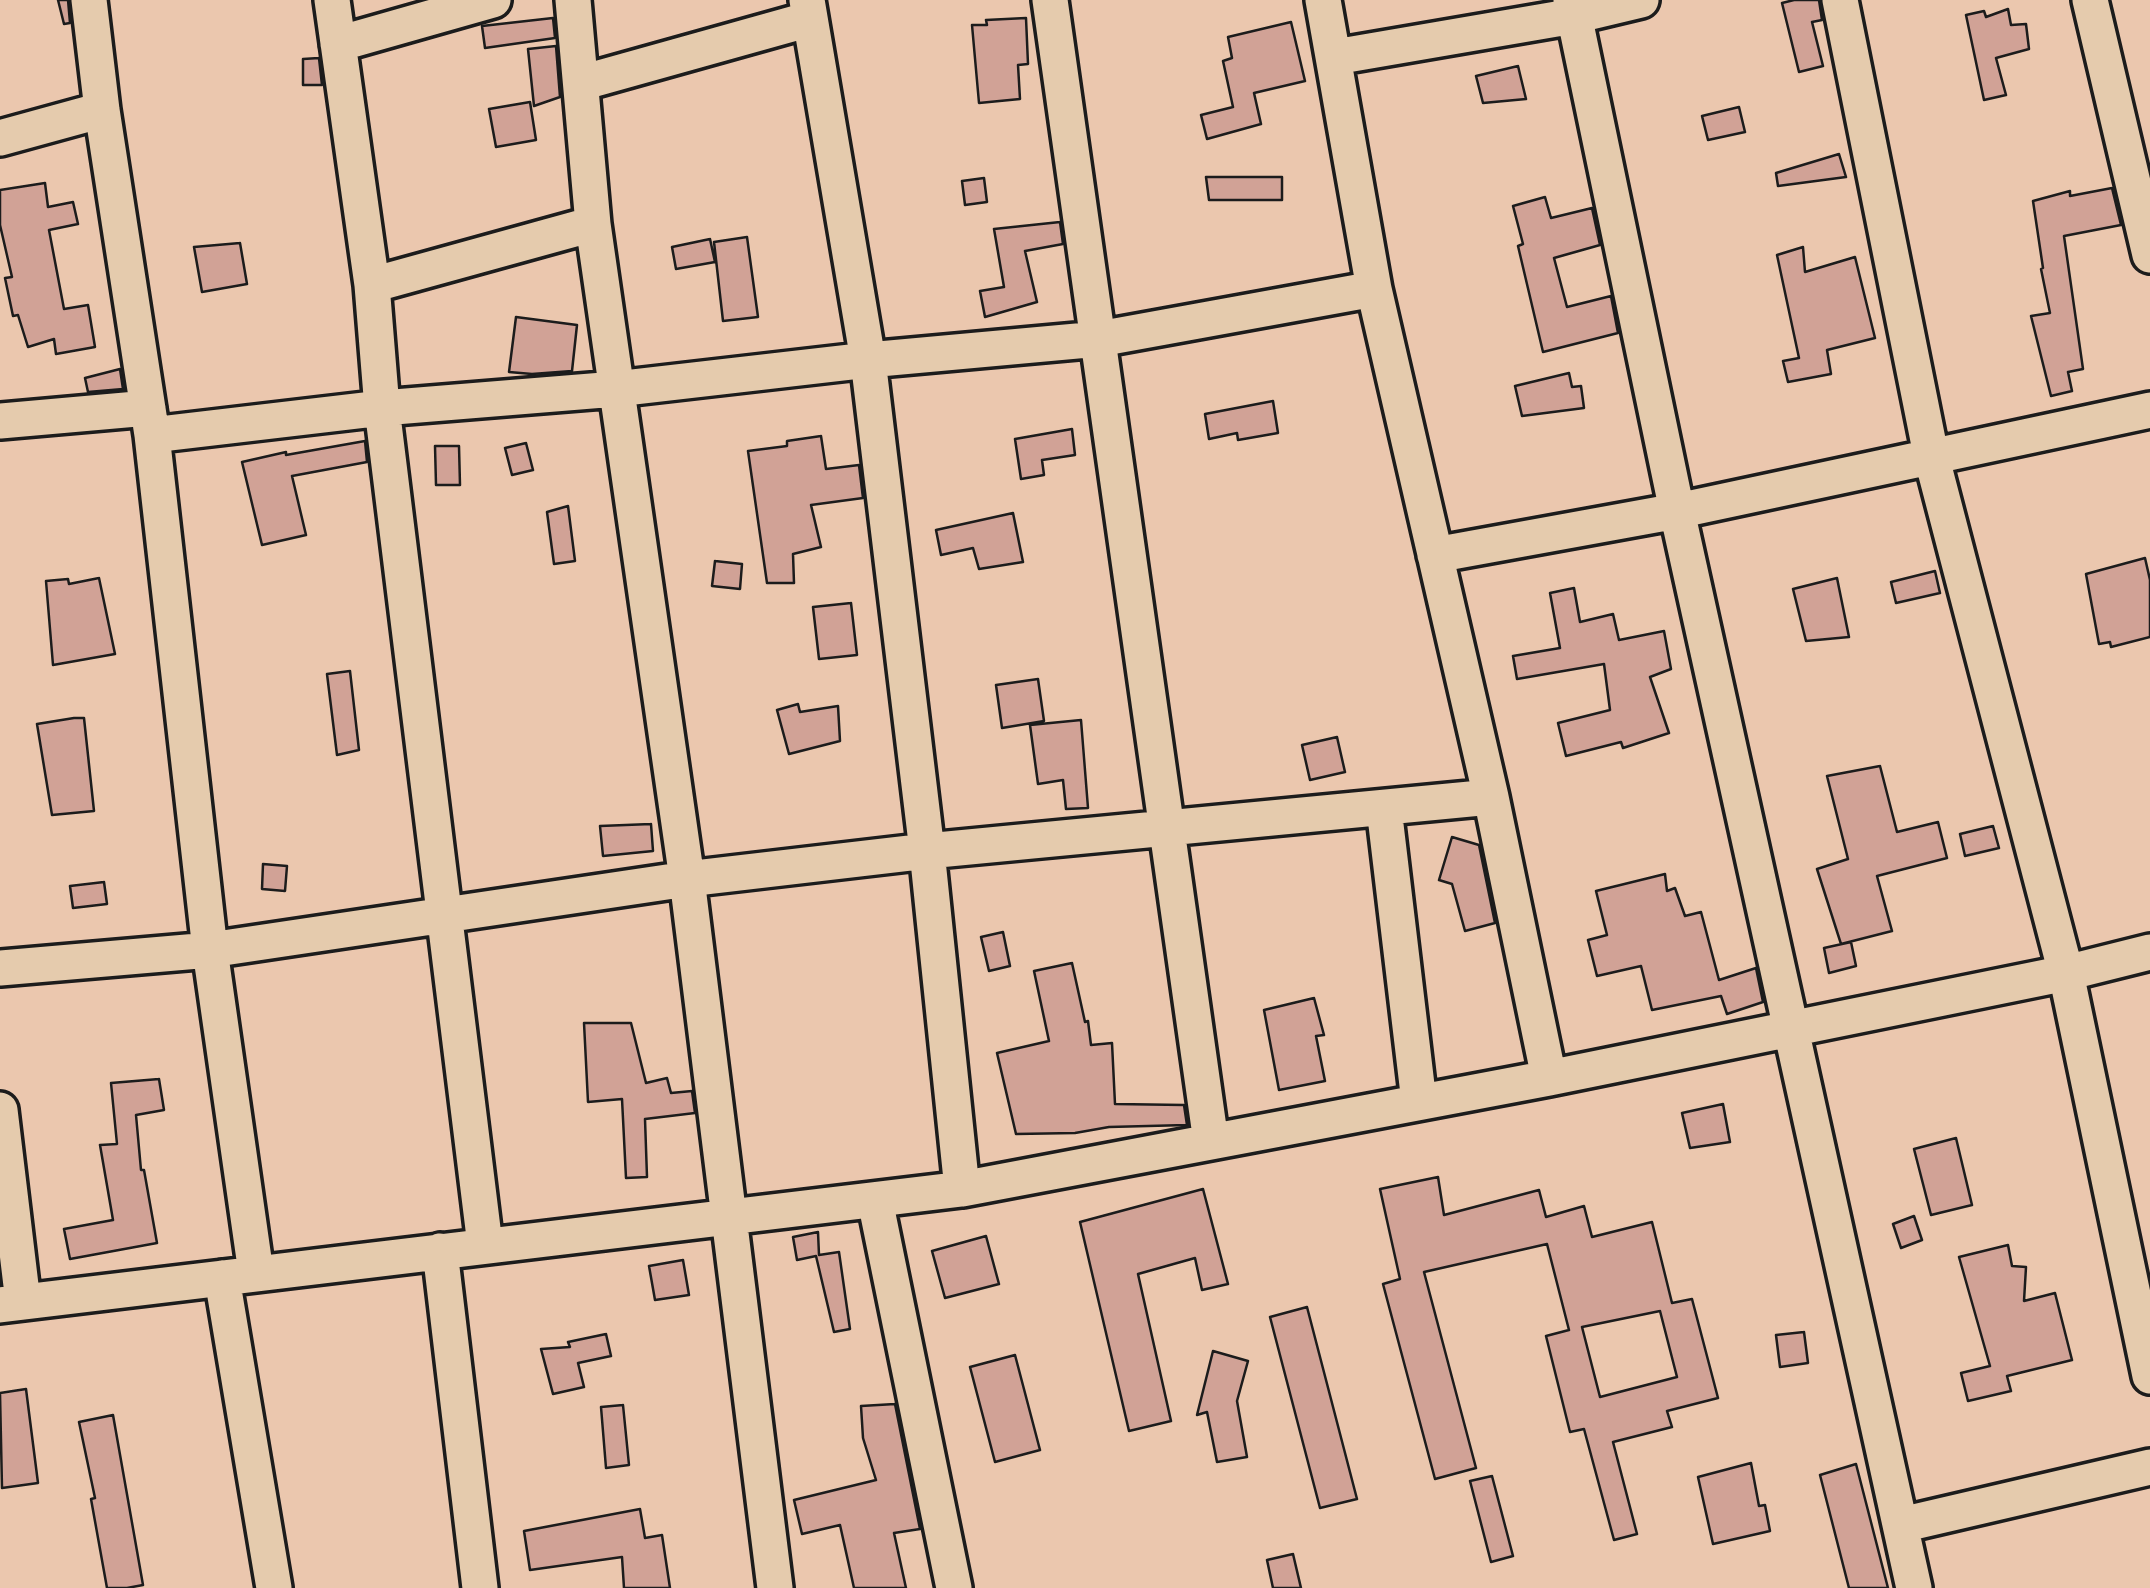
<!DOCTYPE html>
<html>
<head>
<meta charset="utf-8">
<style>
  body { margin:0 }
  canvas { display:block; background:#ebc7ae }
</style>
</head>
<body>
<canvas width="2150" height="1588"></canvas>
<script>
const g = document.querySelector('canvas').getContext('2d');
g.lineJoin = 'round';
function fillPath(path, color) {
  g.fillStyle = color;
  g.fill(path, 'evenodd');
}
function poly(rows) {
  const path = new Path2D();
  for (const r of rows) {
    path.moveTo(r[0], r[1]);
    for (let i = 2; i < r.length; i += 2) path.lineTo(r[i], r[i + 1]);
  }
  return path;
}
function stroke(path, color, width, dash) {
  g.strokeStyle = color;
  g.lineWidth = width;
  g.lineCap = dash ? 'butt' : 'round';
  g.setLineDash(dash || []);
  g.stroke(path);
}
const building = poly([
  [58,0,68,0,70,23,64,24,58,0],
  [1794,0,1819,0,1822,20,1812,22,1823,66,1799,72,1782,3,1794,0],
  [2008,9,2011,25,2026,24,2029,49,1996,58,2006,95,1984,100,1966,15,1984,11,1986,17,2008,9],
  [553,18,555,38,485,48,482,26,553,18],
  [1026,18,1028,64,1018,65,1020,99,979,103,972,25,987,25,986,20,1026,18],
  [1291,22,1305,81,1254,93,1261,124,1207,139,1201,115,1233,107,1223,61,1232,58,1228,37,1291,22],
  [556,46,560,97,534,106,528,49,556,46],
  [319,58,322,85,303,85,303,59,319,58],
  [1518,66,1526,99,1483,103,1476,76,1518,66],
  [530,102,536,140,496,147,489,109,530,102],
  [1739,107,1745,132,1708,140,1702,116,1739,107],
  [1839,154,1846,177,1778,186,1776,173,1839,154],
  [1206,177,1282,177,1282,200,1209,200,1206,177],
  [984,178,987,202,965,205,962,181,984,178],
  [45,183,48,207,73,202,78,224,49,230,64,309,88,305,95,347,56,354,54,339,28,347,18,315,13,316,5,278,12,277,0,225,0,190,45,183],
  [2112,188,2121,225,2064,236,2083,369,2068,372,2072,391,2051,396,2031,316,2050,313,2041,269,2043,268,2033,201,2070,191,2070,196,2112,188],
  [1545,197,1551,218,1592,208,1600,245,1554,258,1567,307,1611,296,1618,333,1543,352,1518,246,1523,244,1513,206,1545,197],
  [1060,222,1063,244,1025,251,1037,302,985,317,980,291,1004,287,994,229,1060,222],
  [747,237,758,317,723,321,714,242,747,237],
  [710,239,715,262,676,269,672,247,710,239],
  [240,243,247,284,202,292,194,247,240,243],
  [1803,247,1805,272,1855,257,1875,338,1827,350,1831,374,1788,382,1783,361,1799,358,1777,255,1803,247],
  [516,317,577,325,572,371,532,374,509,372,516,317],
  [120,369,123,389,88,392,85,378,120,369],
  [1569,373,1572,387,1581,386,1584,408,1522,416,1515,386,1569,373],
  [1273,401,1278,433,1238,440,1237,433,1209,439,1205,414,1273,401],
  [1072,429,1075,455,1042,460,1044,475,1021,479,1015,439,1072,429],
  [821,436,826,469,859,465,863,498,811,505,821,547,793,554,794,583,767,583,748,451,787,446,787,441,821,436],
  [365,441,367,462,292,476,306,535,262,545,242,462,286,452,286,455,365,441],
  [526,443,533,470,512,475,505,448,526,443],
  [435,446,459,446,460,485,436,485,435,446],
  [568,506,575,561,554,564,547,512,568,506],
  [1013,513,1023,562,979,569,973,548,941,555,936,530,1013,513],
  [2145,558,2150,580,2150,637,2111,647,2110,642,2099,644,2086,574,2145,558],
  [715,561,742,564,740,589,712,586,715,561],
  [1935,571,1940,593,1896,603,1891,582,1935,571],
  [99,578,115,654,53,665,46,581,68,579,69,584,99,578],
  [1837,578,1849,637,1806,641,1793,589,1837,578],
  [1574,588,1580,622,1613,614,1619,640,1664,631,1671,669,1650,677,1669,733,1623,748,1621,742,1566,756,1558,723,1610,710,1604,664,1517,679,1513,656,1560,648,1550,593,1574,588],
  [851,603,857,655,819,659,813,607,851,603],
  [350,671,359,750,337,755,327,674,350,671],
  [1038,679,1044,721,1002,728,996,685,1038,679],
  [798,704,800,712,838,706,840,741,789,754,777,710,798,704],
  [74,718,84,718,94,811,52,815,37,724,74,718],
  [1081,720,1088,808,1066,809,1063,780,1038,784,1030,725,1081,720],
  [1337,737,1345,772,1310,780,1302,745,1337,737],
  [1880,766,1897,832,1938,822,1947,858,1877,876,1892,931,1841,944,1817,869,1848,859,1827,776,1880,766],
  [651,824,653,851,603,856,600,826,651,824],
  [1993,826,1999,848,1965,856,1960,834,1993,826],
  [1452,837,1479,845,1495,923,1465,931,1452,884,1439,880,1452,837],
  [263,864,287,866,285,891,262,889,263,864],
  [1665,874,1667,891,1675,888,1685,916,1701,912,1719,980,1756,968,1763,1002,1727,1014,1721,996,1652,1010,1641,966,1597,976,1588,940,1607,935,1596,891,1665,874],
  [104,882,107,904,73,908,70,886,104,882],
  [1003,932,1010,966,989,971,981,937,1003,932],
  [1851,942,1856,966,1829,973,1824,948,1851,942],
  [1072,963,1085,1022,1088,1021,1091,1045,1112,1043,1115,1104,1184,1105,1187,1125,1109,1127,1075,1133,1016,1134,997,1053,1049,1041,1034,971,1072,963],
  [1314,998,1324,1035,1316,1036,1325,1081,1279,1090,1264,1010,1314,998],
  [584,1023,631,1023,646,1083,667,1078,671,1093,692,1091,695,1113,645,1119,647,1177,626,1178,622,1099,588,1102,584,1023],
  [159,1079,164,1110,136,1115,141,1170,144,1170,157,1243,70,1259,64,1229,113,1220,100,1145,117,1144,111,1083,159,1079],
  [1723,1104,1730,1142,1690,1148,1682,1113,1723,1104],
  [1956,1138,1972,1205,1931,1215,1914,1149,1956,1138],
  [1438,1177,1444,1215,1539,1190,1546,1217,1584,1206,1592,1237,1652,1222,1672,1303,1692,1299,1718,1398,1667,1411,1672,1427,1613,1442,1637,1534,1614,1540,1584,1429,1570,1432,1546,1336,1569,1330,1547,1244,1424,1272,1476,1468,1435,1479,1383,1284,1400,1279,1380,1189,1438,1177],
  [1660,1311,1677,1377,1600,1397,1582,1327,1660,1311],
  [1203,1189,1228,1284,1202,1290,1195,1258,1138,1274,1171,1421,1129,1431,1080,1222,1203,1189],
  [1914,1216,1922,1240,1901,1248,1893,1224,1914,1216],
  [818,1232,819,1255,839,1252,850,1329,834,1332,816,1256,797,1260,793,1237,818,1232],
  [986,1236,999,1284,945,1298,932,1251,986,1236],
  [2008,1245,2012,1266,2026,1267,2024,1301,2055,1293,2072,1360,2007,1376,2011,1391,1968,1401,1961,1373,1990,1366,1959,1257,2008,1245],
  [683,1260,689,1295,655,1300,649,1266,683,1260],
  [1307,1307,1357,1499,1320,1508,1270,1317,1307,1307],
  [1804,1332,1808,1363,1780,1367,1776,1335,1804,1332],
  [606,1334,611,1356,578,1363,584,1387,553,1394,541,1349,570,1347,568,1342,606,1334],
  [1213,1351,1248,1361,1237,1401,1247,1457,1217,1462,1207,1412,1197,1415,1213,1351],
  [1015,1355,1040,1450,995,1462,970,1367,1015,1355],
  [26,1389,38,1483,2,1488,0,1393,26,1389],
  [895,1404,920,1529,894,1533,906,1588,854,1588,840,1525,802,1534,794,1500,876,1480,863,1438,861,1406,895,1404],
  [623,1405,629,1465,606,1468,601,1407,623,1405],
  [113,1415,143,1585,127,1588,107,1588,91,1499,95,1498,79,1422,113,1415],
  [1751,1463,1759,1506,1765,1505,1770,1531,1713,1544,1698,1477,1751,1463],
  [1856,1464,1888,1588,1849,1588,1820,1475,1856,1464],
  [1492,1476,1513,1556,1491,1562,1470,1481,1492,1476],
  [640,1509,645,1538,662,1535,670,1588,624,1588,622,1557,530,1570,524,1531,640,1509],
  [1293,1554,1301,1588,1273,1588,1267,1560,1293,1554]
]);
const minor = poly([
  [89,0,102,110,152,435,210,950,256,1273],
  [332,0,372,285,382,408,485,1245],
  [573,0,593,224,687,879,775,1588],
  [807,0,868,360,927,851,962,1189],
  [1050,0,1211,1142],
  [1323,0,1374,289,1491,797,1549,1078],
  [1571,0,1677,511,1914,1588],
  [1840,0,1931,455,2066,973,2150,1376],
  [2090,0,2150,255],
  [338,44,493,0],
  [1335,57,1574,16,1641,0],
  [581,83,810,19],
  [0,138,102,110],
  [372,285,593,224],
  [0,421,148,408],
  [152,435,382,408,616,389,868,360,1099,339,1374,289],
  [1435,555,1677,511,2150,410],
  [1384,808,1419,1102],
  [0,968,210,950,687,879,927,851,1491,797],
  [0,1110,23,1302],
  [875,1200,954,1588],
  [440,1251,480,1588],
  [222,1278,274,1588],
  [0,1305,962,1189,1549,1078,2066,973,2150,952],
  [1901,1525,2150,1467]
]);
fillPath(building, '#d1a296');
stroke(building, '#1c1c1c', 2.5);
stroke(minor, '#1c1c1c', 42);
stroke(minor, '#e5cbad', 35);
</script>
</body>
</html>
